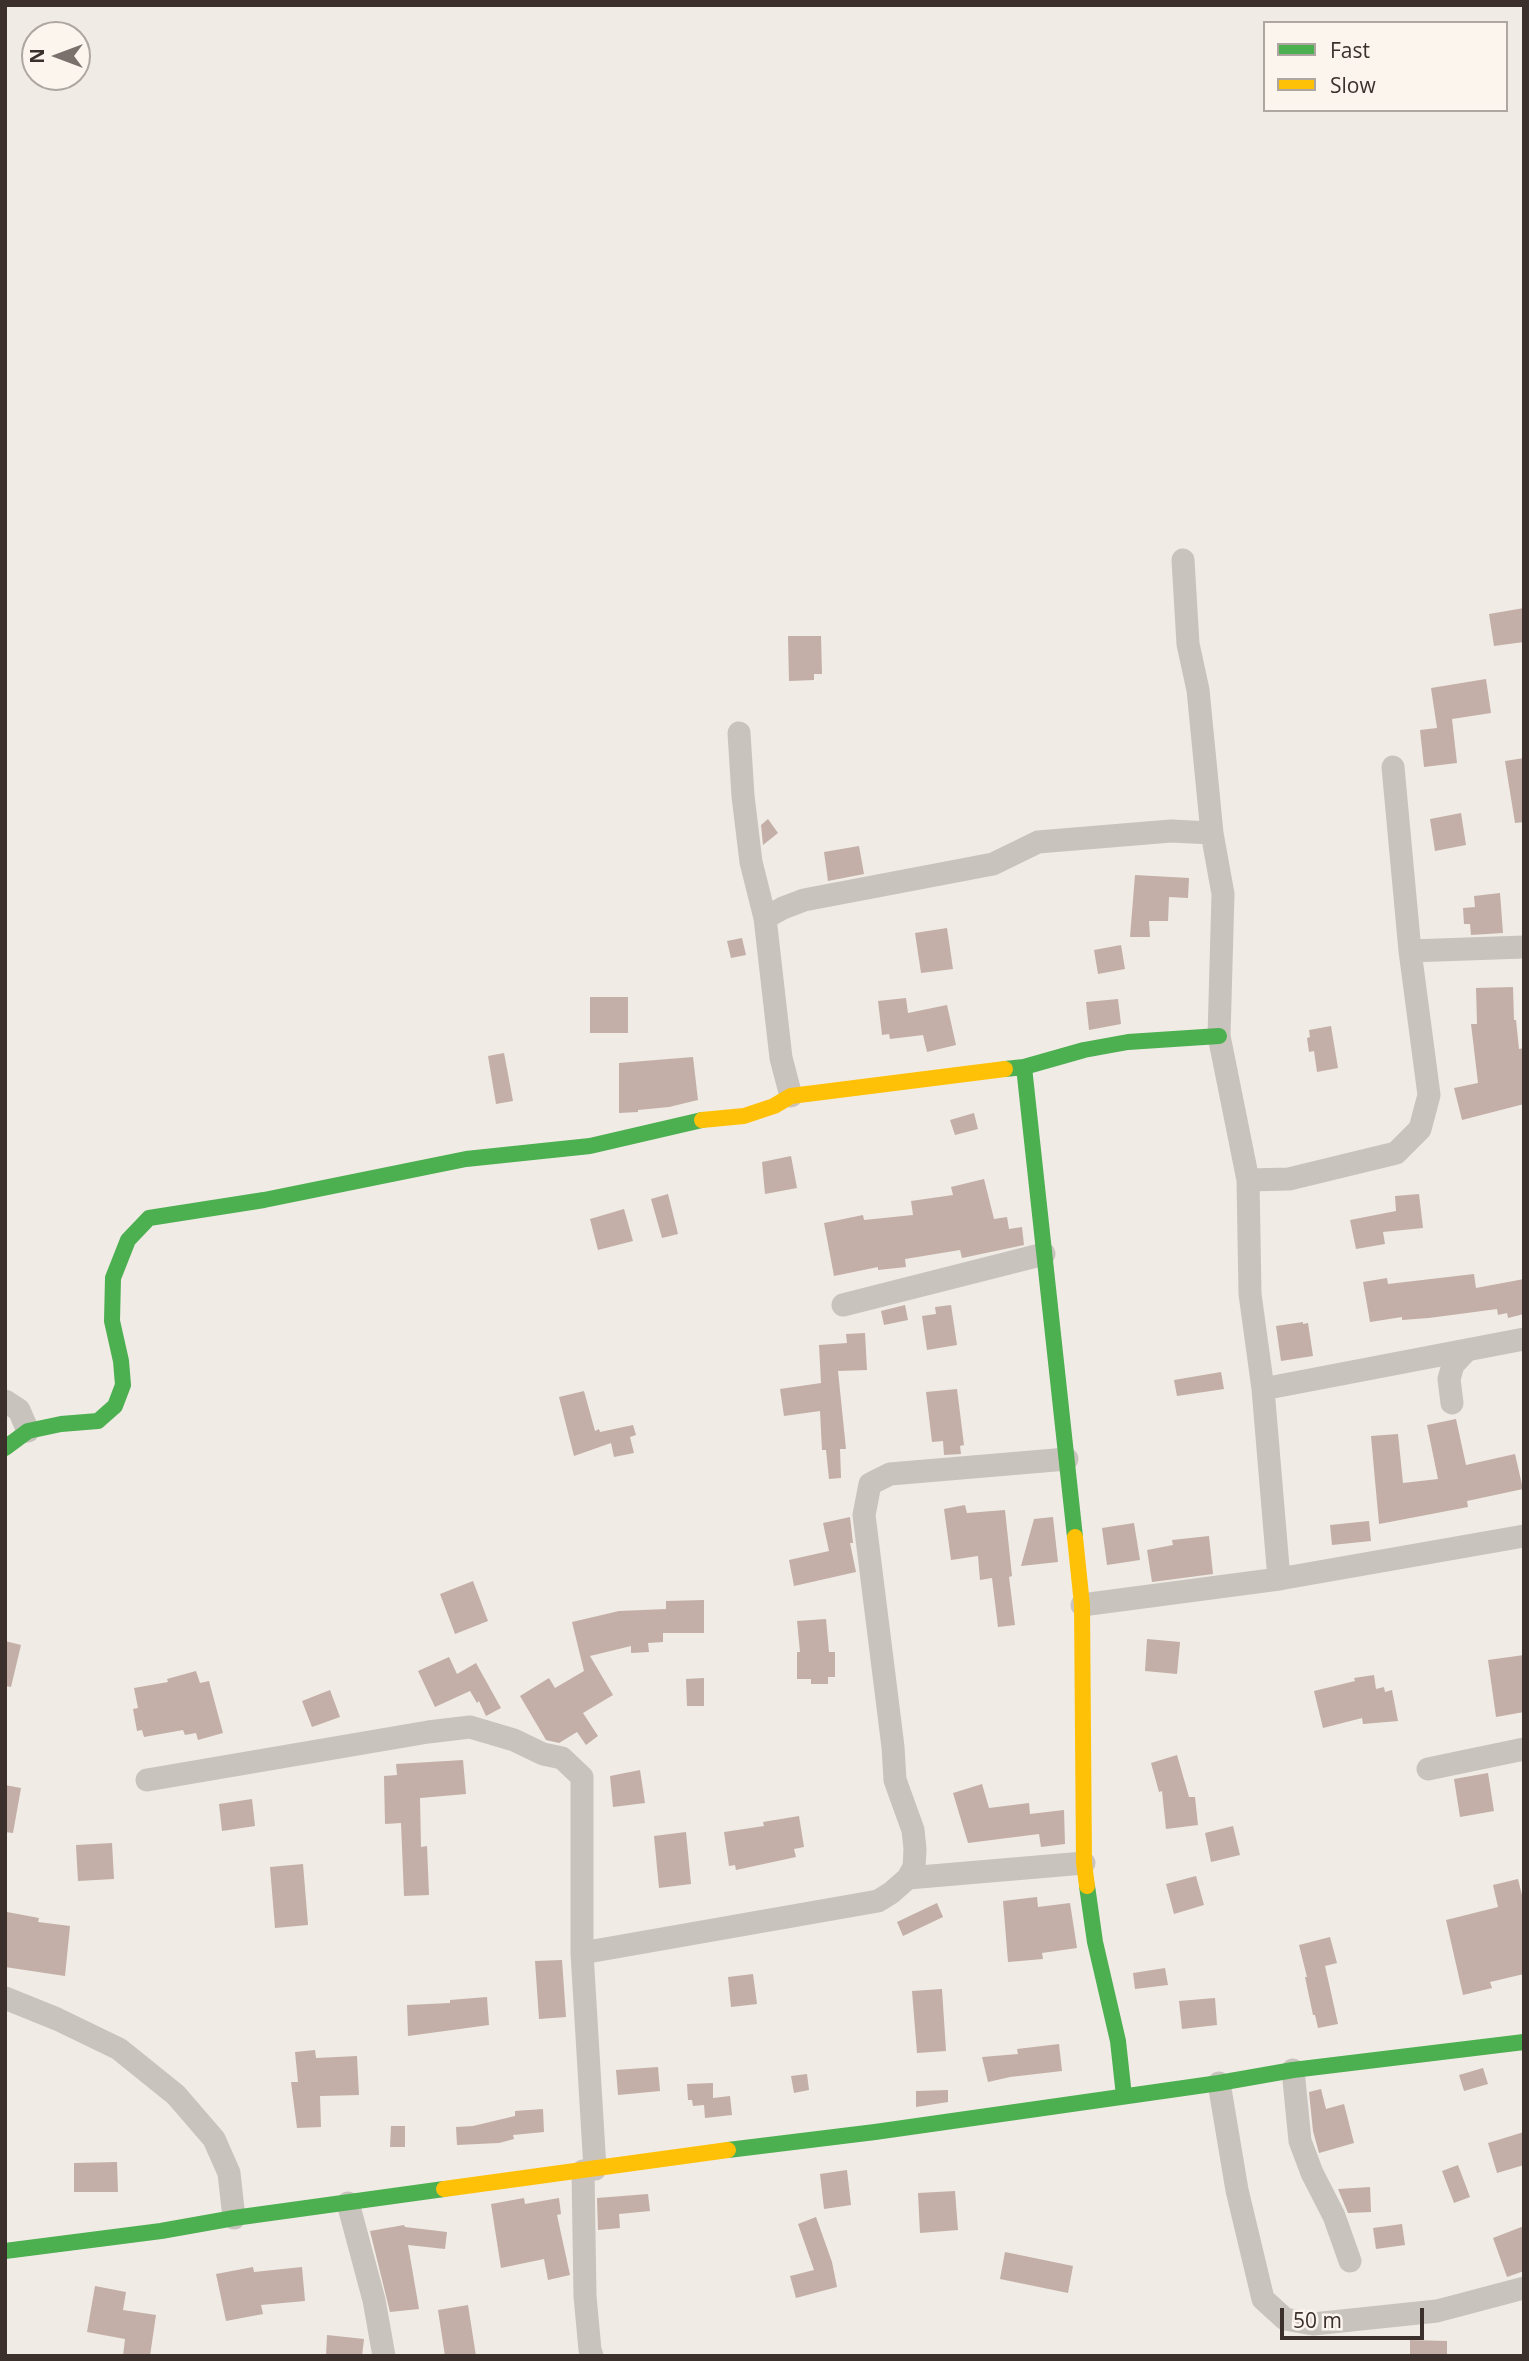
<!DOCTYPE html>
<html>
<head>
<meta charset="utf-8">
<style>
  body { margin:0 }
  #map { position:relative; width:1529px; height:2361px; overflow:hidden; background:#f0ebe5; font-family:"Open Sans",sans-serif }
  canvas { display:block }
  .frame { position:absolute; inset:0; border:7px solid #3b302b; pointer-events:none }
  .legend { position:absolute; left:1263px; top:21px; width:245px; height:91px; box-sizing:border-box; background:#fbf5ee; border:2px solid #aea6a0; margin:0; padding:9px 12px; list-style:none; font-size:21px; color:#3b302b }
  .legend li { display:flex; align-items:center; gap:14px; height:35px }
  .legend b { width:35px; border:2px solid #aea6a0 }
  .north { position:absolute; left:21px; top:21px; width:70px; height:70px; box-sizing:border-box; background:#fbf5ee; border:2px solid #aea6a0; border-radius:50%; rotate:270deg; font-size:19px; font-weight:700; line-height:28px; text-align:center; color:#3b302b }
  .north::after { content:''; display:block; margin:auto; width:24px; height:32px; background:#7a716c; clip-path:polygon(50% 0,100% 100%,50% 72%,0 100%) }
  .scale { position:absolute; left:1280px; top:2308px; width:144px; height:32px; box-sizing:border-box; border:4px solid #3b302b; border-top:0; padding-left:9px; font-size:21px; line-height:24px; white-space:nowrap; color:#3b302b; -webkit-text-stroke:5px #fbf5ee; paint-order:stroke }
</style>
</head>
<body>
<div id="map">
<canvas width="1529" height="2361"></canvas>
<div class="frame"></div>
<ul class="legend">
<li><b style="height:9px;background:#4caf50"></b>Fast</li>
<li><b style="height:9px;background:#ffc107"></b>Slow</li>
</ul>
<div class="north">N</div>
<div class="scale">50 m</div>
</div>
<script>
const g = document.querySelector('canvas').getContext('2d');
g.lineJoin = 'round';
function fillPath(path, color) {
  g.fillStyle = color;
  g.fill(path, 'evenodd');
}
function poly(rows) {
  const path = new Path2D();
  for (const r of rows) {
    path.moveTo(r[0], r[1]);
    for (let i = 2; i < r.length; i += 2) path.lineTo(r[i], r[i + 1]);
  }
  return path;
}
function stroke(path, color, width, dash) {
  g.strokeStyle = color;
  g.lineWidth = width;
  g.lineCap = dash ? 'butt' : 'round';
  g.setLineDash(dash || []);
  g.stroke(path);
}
const building = poly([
  [1524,608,1524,642,1494,646,1489,614],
  [788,636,821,636,822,674,814,674,814,680,789,681],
  [1486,679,1491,713,1452,719,1457,763,1424,767,1420,730,1437,728,1431,688],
  [1524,758,1524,822,1515,823,1505,761],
  [1461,813,1466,845,1435,851,1430,819],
  [768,819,778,833,763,845,761,825],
  [859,846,864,874,828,881,824,852],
  [1135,875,1189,878,1188,898,1169,897,1168,921,1149,921,1150,937,1130,937],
  [1500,893,1503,933,1471,935,1470,924,1464,924,1463,908,1475,907,1474,896],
  [947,928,953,969,921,973,915,933],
  [742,938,746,955,731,958,727,941],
  [1121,945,1125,969,1098,974,1094,950],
  [1513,987,1514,1020,1516,1020,1519,1049,1524,1048,1524,1104,1462,1120,1454,1088,1478,1083,1471,1024,1477,1024,1476,988],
  [590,997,628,997,628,1033,590,1033],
  [906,998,908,1013,947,1005,956,1045,927,1052,923,1035,890,1039,889,1034,882,1035,878,1001],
  [1118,999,1121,1024,1089,1030,1086,1002],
  [1331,1026,1338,1068,1317,1072,1314,1051,1309,1052,1307,1038,1310,1037,1309,1030],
  [504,1053,513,1101,496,1104,488,1056],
  [693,1057,698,1100,669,1107,638,1110,638,1112,619,1113,619,1063],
  [974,1113,978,1129,955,1135,950,1120],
  [791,1156,797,1188,765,1194,762,1162],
  [984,1179,994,1219,1007,1217,1009,1229,1022,1227,1024,1245,962,1258,960,1250,905,1259,906,1267,878,1270,878,1267,834,1276,824,1223,863,1215,864,1220,913,1215,911,1201,953,1195,951,1187],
  [668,1194,678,1234,662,1238,651,1199],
  [1419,1194,1423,1228,1383,1232,1385,1244,1356,1249,1350,1220,1396,1211,1395,1196],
  [624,1209,633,1241,598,1250,590,1219],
  [1474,1274,1476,1288,1524,1279,1524,1314,1508,1318,1507,1313,1498,1315,1497,1309,1429,1318,1402,1320,1402,1317,1370,1322,1363,1282,1387,1278,1388,1284],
  [905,1305,908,1320,884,1325,881,1311],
  [951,1305,957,1345,927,1350,922,1316,936,1314,935,1307],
  [1303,1322,1303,1324,1308,1323,1313,1356,1281,1361,1276,1326],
  [865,1333,867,1370,838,1371,846,1449,840,1449,841,1478,829,1479,826,1450,822,1450,820,1411,784,1416,780,1389,821,1383,819,1345,847,1343,846,1334],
  [1221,1372,1224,1389,1177,1396,1174,1380],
  [957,1389,964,1445,960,1446,961,1454,944,1455,943,1441,932,1442,926,1392],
  [584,1391,595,1431,599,1429,600,1432,633,1425,636,1435,630,1437,634,1453,614,1457,611,1443,574,1456,559,1397],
  [1456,1419,1466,1465,1515,1454,1523,1489,1467,1501,1468,1507,1379,1524,1371,1436,1398,1434,1403,1483,1438,1479,1427,1425],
  [965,1505,967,1513,1005,1510,1012,1576,1009,1577,1015,1625,998,1627,992,1578,980,1580,978,1556,951,1560,944,1509],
  [850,1517,853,1543,850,1543,856,1572,794,1586,789,1560,829,1551,823,1523],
  [1053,1517,1058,1562,1021,1566,1034,1519],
  [1369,1521,1371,1541,1332,1545,1330,1525],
  [1134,1523,1140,1560,1107,1565,1102,1528],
  [1209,1536,1213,1574,1152,1582,1147,1550,1173,1545,1172,1540],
  [473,1581,488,1621,455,1634,440,1594],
  [704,1600,704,1633,663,1633,663,1642,648,1643,649,1652,631,1653,631,1646,590,1656,613,1695,583,1713,598,1736,586,1745,577,1732,559,1743,546,1740,520,1696,549,1678,555,1688,584,1671,572,1622,619,1611,666,1609,666,1601],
  [826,1619,829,1652,835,1652,835,1677,828,1677,828,1684,811,1684,811,1679,797,1679,797,1652,800,1652,797,1621],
  [1147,1639,1180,1642,1177,1674,1145,1671],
  [5,1641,21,1645,11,1687,5,1686],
  [1524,1655,1524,1712,1496,1717,1488,1660],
  [449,1657,457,1674,476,1663,501,1708,486,1716,479,1701,477,1703,470,1691,435,1707,418,1671],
  [196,1671,200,1683,209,1681,223,1733,198,1740,196,1733,185,1735,183,1730,144,1737,142,1730,137,1731,133,1709,138,1708,134,1688,168,1682,167,1679],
  [1374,1675,1376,1689,1384,1687,1385,1692,1392,1690,1398,1721,1363,1724,1362,1718,1323,1728,1314,1691,1355,1681,1354,1678],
  [704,1678,704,1706,687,1706,686,1679],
  [330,1690,340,1717,312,1727,302,1701],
  [1177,1755,1189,1797,1195,1797,1198,1825,1166,1829,1162,1791,1159,1792,1151,1763],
  [463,1760,466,1794,420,1798,421,1847,427,1846,429,1895,404,1896,401,1823,385,1824,384,1776,397,1775,396,1764],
  [640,1770,645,1803,613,1807,610,1776],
  [1488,1773,1494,1811,1460,1817,1454,1779],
  [982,1784,989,1808,1029,1803,1030,1814,1064,1810,1065,1844,1041,1847,1039,1834,968,1843,953,1793],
  [5,1785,21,1788,13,1833,5,1832],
  [252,1799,255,1826,222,1831,219,1804],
  [799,1816,804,1847,794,1849,796,1857,736,1870,735,1865,729,1866,724,1832,764,1826,763,1822],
  [1233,1826,1240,1855,1211,1862,1205,1833],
  [686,1832,691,1884,659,1888,654,1836],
  [112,1843,114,1879,78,1881,76,1845],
  [303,1864,308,1925,275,1928,270,1867],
  [1196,1876,1204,1905,1174,1914,1166,1884],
  [1518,1879,1524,1903,1524,1974,1490,1982,1492,1988,1463,1995,1446,1920,1498,1907,1493,1885],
  [1037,1897,1038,1907,1070,1903,1077,1948,1042,1953,1043,1959,1008,1962,1003,1901],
  [937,1903,943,1917,903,1936,897,1922],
  [7,1912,39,1918,38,1922,70,1926,65,1976,5,1967],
  [1330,1937,1337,1963,1325,1966,1338,2024,1318,2028,1315,2015,1313,2015,1305,1977,1307,1977,1299,1945],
  [562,1960,566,2017,539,2019,535,1961],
  [1165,1968,1168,1985,1135,1989,1133,1973],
  [753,1974,757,2004,731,2007,728,1977],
  [942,1989,946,2051,917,2053,912,1991],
  [487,1997,489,2025,408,2036,407,2005,450,2003,450,2000],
  [1215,1998,1217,2025,1182,2029,1179,2001],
  [1059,2044,1062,2071,1010,2077,988,2082,982,2057,1018,2054,1017,2049],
  [315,2050,316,2058,357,2056,359,2095,320,2096,321,2127,297,2128,291,2082,298,2082,295,2052],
  [658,2067,660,2091,618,2095,616,2070],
  [1483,2068,1488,2084,1464,2091,1459,2075],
  [807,2074,809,2090,794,2093,791,2076],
  [713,2083,713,2098,730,2096,732,2115,705,2118,704,2105,693,2106,692,2100,688,2100,687,2084],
  [1321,2089,1326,2109,1344,2104,1354,2143,1319,2153,1313,2131,1309,2092],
  [948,2090,948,2102,916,2107,916,2091],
  [543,2109,544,2132,513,2135,514,2139,499,2143,457,2145,456,2127,473,2126,515,2116,515,2111],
  [391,2126,405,2126,405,2147,390,2147],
  [1524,2132,1524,2165,1497,2173,1488,2143],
  [117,2162,118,2192,74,2192,74,2163],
  [1458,2165,1470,2197,1454,2203,1442,2171],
  [847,2170,851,2205,824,2209,820,2174],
  [1370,2187,1371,2212,1348,2213,1338,2189],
  [955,2191,958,2230,920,2233,918,2193],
  [648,2194,650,2211,619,2214,620,2228,598,2230,597,2198],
  [524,2198,525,2204,559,2198,561,2214,557,2215,570,2275,548,2280,544,2259,501,2268,491,2204],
  [816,2217,832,2262,837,2287,796,2298,790,2276,814,2270,798,2224],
  [1402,2224,1405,2245,1376,2249,1373,2228],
  [404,2225,405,2227,447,2232,445,2249,408,2245,419,2309,390,2312,370,2231],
  [1524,2226,1524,2271,1507,2277,1493,2238],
  [1005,2252,1073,2266,1068,2293,1000,2279],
  [253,2267,254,2272,302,2267,305,2301,261,2305,263,2314,226,2321,216,2274],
  [95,2286,126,2292,123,2310,156,2315,150,2356,123,2356,125,2339,87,2332],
  [468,2305,476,2356,445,2356,438,2310],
  [327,2335,364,2339,362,2356,326,2356],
  [1410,2340,1447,2341,1447,2356,1410,2356]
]);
const street = poly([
  [1183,560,1188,644,1198,690,1212,833,1223,894,1219,1036,1248,1180,1250,1294,1263,1389,1279,1579],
  [739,733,743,796,751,862,765,918,781,1058,791,1096],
  [765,918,783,908,804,900,993,864,1038,842,1171,831,1212,833],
  [1410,951,1524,947],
  [1248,1180,1289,1179,1396,1153,1420,1129,1429,1095,1410,951,1393,767],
  [843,1305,1044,1254],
  [1263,1389,1524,1339],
  [5,1401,19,1410,28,1431],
  [1452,1403,1449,1379,1453,1365,1467,1350],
  [1082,1605,1279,1579,1524,1536],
  [1428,1769,1524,1749],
  [147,1780,428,1732,470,1727,514,1740,543,1754,562,1758,582,1777,582,1953,595,2169],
  [908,1878,1084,1863],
  [582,1953,878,1901,891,1893,908,1878,914,1867,915,1849,913,1830,895,1780,893,1747,864,1515,870,1484,890,1474,1067,1459],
  [5,1998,57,2019,119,2049,176,2095,214,2139,229,2173,234,2218],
  [1293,2070,1300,2141,1312,2173,1334,2216,1350,2261],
  [1219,2083,1237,2190,1263,2299,1285,2319,1313,2324,1437,2311,1524,2288],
  [583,2171,585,2296,590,2350,592,2356],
  [348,2203,374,2300,384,2356]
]);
const fast = poly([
  [1024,1067,1075,1537],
  [1005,1069,1024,1067,1084,1050,1128,1042,1219,1036],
  [5,1448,28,1431,61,1424,98,1421,115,1406,123,1385,121,1361,112,1321,113,1278,128,1240,149,1218,264,1200,466,1159,590,1146,702,1120],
  [1087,1886,1095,1942,1118,2041,1124,2096],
  [728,2150,875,2132,1219,2083,1293,2070,1524,2042],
  [5,2251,161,2231,234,2218,444,2189]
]);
const slow = poly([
  [702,1120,744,1116,774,1106,791,1096,1005,1069],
  [1075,1537,1082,1605,1084,1863,1087,1886],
  [444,2189,728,2150]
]);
fillPath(building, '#c3afa7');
stroke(street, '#c9c3be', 23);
stroke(fast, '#4caf50', 16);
stroke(slow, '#ffc107', 16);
</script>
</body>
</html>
